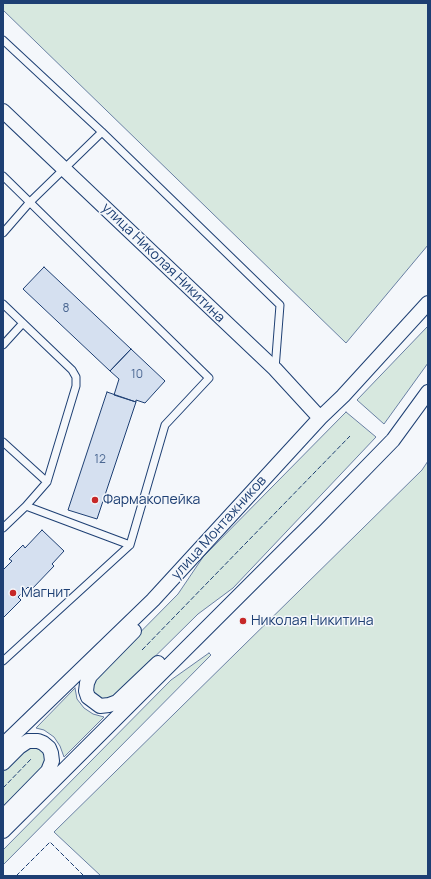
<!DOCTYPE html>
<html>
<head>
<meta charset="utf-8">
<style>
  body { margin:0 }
  #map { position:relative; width:431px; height:879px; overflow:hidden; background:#f4f7fb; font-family:Manrope,sans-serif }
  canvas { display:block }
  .frame { position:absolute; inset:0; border:4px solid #1d3f73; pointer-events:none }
</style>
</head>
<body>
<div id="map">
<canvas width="431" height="879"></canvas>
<div class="frame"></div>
</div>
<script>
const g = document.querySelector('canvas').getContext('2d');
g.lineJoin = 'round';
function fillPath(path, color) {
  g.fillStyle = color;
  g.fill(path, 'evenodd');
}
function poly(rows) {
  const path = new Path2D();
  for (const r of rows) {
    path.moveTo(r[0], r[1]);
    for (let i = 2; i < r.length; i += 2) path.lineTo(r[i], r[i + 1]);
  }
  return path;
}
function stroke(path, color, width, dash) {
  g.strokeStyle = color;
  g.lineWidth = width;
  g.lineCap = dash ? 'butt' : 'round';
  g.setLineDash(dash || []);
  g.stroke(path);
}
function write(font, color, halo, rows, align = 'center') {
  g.font = font + ' Manrope,sans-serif';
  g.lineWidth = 3;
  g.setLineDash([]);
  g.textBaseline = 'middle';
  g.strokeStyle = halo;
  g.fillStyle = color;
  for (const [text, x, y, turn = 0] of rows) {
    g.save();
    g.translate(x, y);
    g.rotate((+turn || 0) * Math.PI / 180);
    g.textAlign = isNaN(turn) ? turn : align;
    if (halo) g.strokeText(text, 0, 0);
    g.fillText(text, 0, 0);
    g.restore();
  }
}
const green = poly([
  [3,3,428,3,428,245,346,343,3,10,3,3],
  [428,326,428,363,384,424,357,400,428,326],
  [346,412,376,437,233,588,198,614,116,695,102,700,95,695,93,691,93,683,98,675,178,594,203,557,346,412],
  [428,461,428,876,101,876,54,832,422,470,428,461],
  [209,653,211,655,3,865,3,850,171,680,209,653],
  [75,688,77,699,84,708,93,714,104,717,64,757,60,746,54,737,44,730,36,728,75,688],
  [32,746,40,748,45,753,47,758,45,767,3,808,3,769,24,748,32,746]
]);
const building = poly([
  [44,267,131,349,110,371,23,289,44,267],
  [131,349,165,381,145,403,136,400,136,402,114,395,119,379,110,371,131,349],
  [107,392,136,402,97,519,68,510,107,392],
  [42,530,64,551,52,564,54,566,31,590,28,587,18,597,21,600,3,618,3,570,12,561,9,559,23,545,25,548,42,530]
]);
const service = poly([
  [3,40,102,132,280,305,275,369],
  [3,176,209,378,165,425,130,545],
  [3,233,30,202,102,132],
  [3,304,72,370,76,377,76,386,47,482,26,506],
  [3,345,23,323],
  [3,442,47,482],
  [3,528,26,506,130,545,3,661]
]);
const minor = poly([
  [3,111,275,369,320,418],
  [134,631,90,676,87,683,86,691,88,697,100,706,109,705,117,702,158,663],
  [3,745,153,600,320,418,343,396,428,303],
  [3,763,19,747,28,741,38,741,43,743,49,748,51,753,52,761,48,771,3,817],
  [3,831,315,520,393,440,428,392]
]);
const fence = poly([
  [142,650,350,436],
  [3,788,32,758],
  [16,876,50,842,84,876]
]);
const markers = [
  [95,500,4,"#c62828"],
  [13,593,4,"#c62828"],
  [243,621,4,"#c62828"]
];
const numberNames = [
  ["8",66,309],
  ["10",137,375],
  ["12",100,460]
];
const streetNames = [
  ["улица Николая Никитина",163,263,44],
  ["улица Монтажников",219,528,-48]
];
const poiNames = [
  ["Фармакопейка",103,500],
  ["Магнит",21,593],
  ["Николая Никитина",251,621]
];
fillPath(green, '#d7e8df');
stroke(green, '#687fa3', 1);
fillPath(building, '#d5e0f0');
stroke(building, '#1d3f73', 1);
stroke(service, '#1d3f73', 9);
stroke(minor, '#1d3f73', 16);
stroke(service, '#f4f7fb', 7);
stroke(minor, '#f4f7fb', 14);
stroke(fence, '#1d3f73', 1, [5, 2]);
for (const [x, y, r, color] of markers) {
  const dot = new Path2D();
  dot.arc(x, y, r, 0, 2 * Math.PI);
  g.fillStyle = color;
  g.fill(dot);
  stroke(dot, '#f4f7fb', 1.5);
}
write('12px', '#4b6792', null, numberNames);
write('14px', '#1d3f73', '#f4f7fb', streetNames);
write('14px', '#1d3f73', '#f4f7fb', poiNames, 'left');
</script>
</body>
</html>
